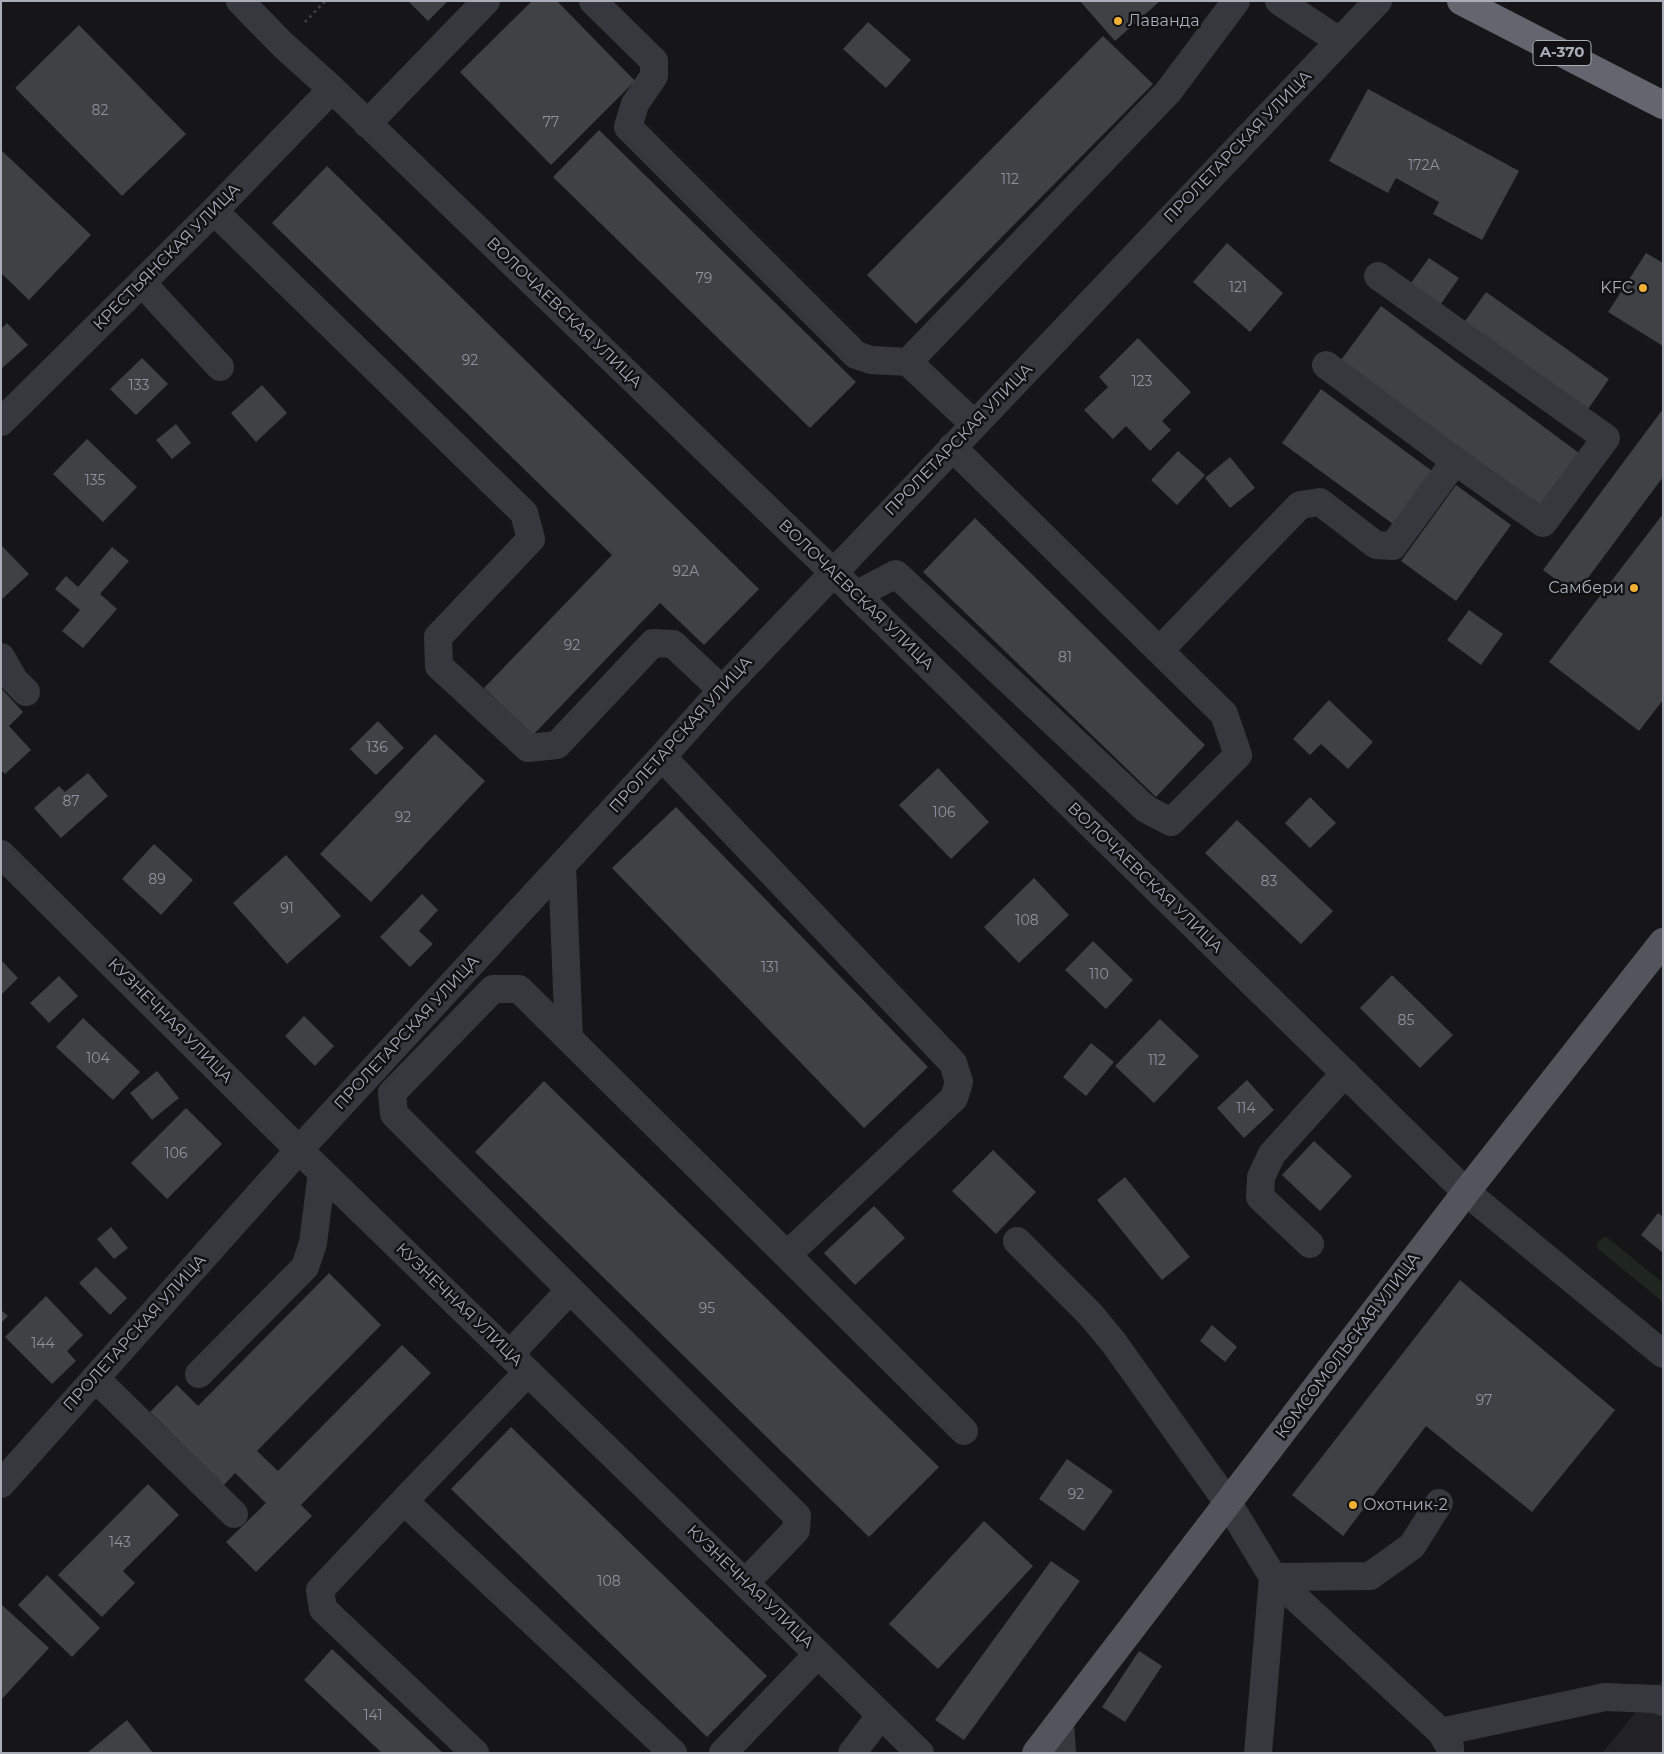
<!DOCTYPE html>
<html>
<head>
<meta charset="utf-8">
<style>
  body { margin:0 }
  #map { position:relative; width:1664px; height:1754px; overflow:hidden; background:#161618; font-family:Montserrat,sans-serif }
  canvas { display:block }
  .frame { position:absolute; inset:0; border:2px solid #a8adb8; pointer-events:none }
</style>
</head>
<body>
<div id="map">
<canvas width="1664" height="1754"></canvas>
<div class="frame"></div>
</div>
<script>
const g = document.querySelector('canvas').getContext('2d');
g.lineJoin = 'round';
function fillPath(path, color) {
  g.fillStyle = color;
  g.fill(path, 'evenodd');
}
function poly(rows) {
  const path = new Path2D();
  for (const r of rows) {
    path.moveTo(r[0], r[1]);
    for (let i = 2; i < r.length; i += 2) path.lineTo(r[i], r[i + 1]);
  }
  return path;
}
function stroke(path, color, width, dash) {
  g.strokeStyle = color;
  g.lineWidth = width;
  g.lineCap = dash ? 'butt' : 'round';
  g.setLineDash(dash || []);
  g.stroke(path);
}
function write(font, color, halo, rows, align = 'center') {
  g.font = font + ' Montserrat,sans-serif';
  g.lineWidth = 5;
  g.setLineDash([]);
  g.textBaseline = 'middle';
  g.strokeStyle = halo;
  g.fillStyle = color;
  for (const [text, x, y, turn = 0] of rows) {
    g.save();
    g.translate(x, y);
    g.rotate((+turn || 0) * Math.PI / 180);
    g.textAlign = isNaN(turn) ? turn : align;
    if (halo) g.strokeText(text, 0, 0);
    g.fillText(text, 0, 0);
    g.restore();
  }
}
const built = poly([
  [1663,1679,1663,1753,1602,1753]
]);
const green = poly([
  [1603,1237,1607,1237,1663,1283,1663,1302,1597,1248,1597,1244]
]);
const building = poly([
  [408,1,448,1,428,21],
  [532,1,557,1,635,81,551,165,460,72],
  [1080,1,1160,1,1115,41],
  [868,22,911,60,886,88,843,49],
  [79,25,186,134,122,196,15,88],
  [1103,36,1153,84,916,324,867,275],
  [1368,89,1519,171,1482,240,1433,214,1439,202,1396,178,1388,193,1329,161],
  [599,130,856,382,810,428,553,177],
  [1,150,91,235,29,300,1,273],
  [327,166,759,589,704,645,660,603,533,735,484,688,612,555,272,223],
  [1227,243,1283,293,1250,332,1193,282],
  [1646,253,1663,263,1663,346,1608,312],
  [1429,258,1459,278,1438,308,1408,287],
  [1486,292,1609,379,1586,412,1463,324],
  [1381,306,1579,453,1539,506,1341,360],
  [7,323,28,345,1,369,1,329],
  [1138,338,1191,392,1162,421,1171,430,1150,451,1126,426,1113,439,1084,410,1108,387,1099,377],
  [142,358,168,384,136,415,110,389],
  [262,385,287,413,256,442,231,413],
  [1321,389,1432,471,1393,524,1282,443],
  [1663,409,1663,477,1576,594,1543,570],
  [176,424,191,443,172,459,156,440],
  [87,439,137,487,103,522,53,474],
  [1178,451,1205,475,1177,505,1151,480],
  [1230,457,1255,488,1230,508,1205,478],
  [1456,485,1511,525,1456,601,1401,561],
  [1663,514,1663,700,1639,731,1549,662],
  [975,518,1205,745,1156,797,923,572],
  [1,545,29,574,1,600],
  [112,547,129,561,100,594,117,609,83,648,62,631,80,610,55,589,66,576,78,587],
  [1469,610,1503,634,1481,665,1447,640],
  [1,688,23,712,9,726,31,750,5,774,1,770],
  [1329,700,1373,742,1348,769,1321,744,1310,755,1293,739],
  [378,721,404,748,376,775,350,749],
  [435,734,485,781,371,902,320,854],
  [938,768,989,822,951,859,899,805],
  [88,773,108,796,61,838,34,808,59,786,65,792],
  [1310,797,1336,823,1310,848,1285,823],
  [676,807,928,1067,864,1128,612,868],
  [1237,820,1333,911,1301,944,1205,853],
  [154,844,193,880,161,915,122,879],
  [286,855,341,916,287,964,233,903],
  [1034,878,1069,915,1019,963,984,927],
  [422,894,438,910,419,931,433,944,410,967,380,937],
  [1093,941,1133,980,1106,1009,1065,970],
  [1,960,18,978,1,995],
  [1392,975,1453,1035,1420,1068,1360,1008],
  [59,976,78,996,49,1023,30,1003],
  [304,1016,334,1046,315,1066,285,1036],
  [83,1018,140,1072,113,1100,56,1047],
  [1160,1019,1199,1056,1154,1103,1115,1066],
  [1091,1043,1114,1062,1086,1096,1063,1077],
  [157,1071,179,1098,152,1120,130,1093],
  [1247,1080,1274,1110,1244,1138,1217,1108],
  [544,1081,939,1467,869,1537,475,1152],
  [186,1108,222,1144,167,1199,131,1163],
  [1314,1141,1352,1176,1320,1211,1282,1175],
  [993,1150,1036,1192,996,1234,952,1191],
  [1125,1177,1190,1257,1162,1280,1097,1200],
  [874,1206,905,1238,855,1285,824,1253],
  [1658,1213,1663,1217,1663,1253,1641,1235],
  [111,1227,128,1248,114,1259,97,1239],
  [96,1267,127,1298,110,1315,79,1283],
  [329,1273,381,1325,257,1451,278,1471,402,1345,431,1373,301,1505,312,1516,256,1572,226,1542,266,1503,235,1473,224,1485,150,1412,177,1385,198,1406],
  [1460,1280,1615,1410,1532,1512,1426,1426,1343,1536,1292,1495],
  [46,1296,83,1335,67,1351,76,1361,52,1384,5,1337],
  [1,1310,8,1316,1,1323],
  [1212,1325,1237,1347,1225,1362,1200,1341],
  [511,1427,767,1676,707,1737,451,1489],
  [1067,1459,1113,1491,1084,1531,1039,1499],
  [148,1484,179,1515,123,1571,135,1583,102,1617,58,1575],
  [984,1521,1033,1566,938,1669,889,1624],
  [1051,1561,1080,1581,964,1740,935,1720],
  [47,1575,100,1628,72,1657,18,1605],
  [1,1604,49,1648,1,1700],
  [332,1649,443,1753,382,1753,304,1680],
  [1139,1651,1162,1666,1125,1722,1102,1707],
  [127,1720,153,1753,87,1753]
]);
const path = poly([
  [305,22,325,1]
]);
const minor = poly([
  [240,1,283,45,332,89,833,572,1466,1192,1663,1354],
  [593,1,654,61,654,76,635,104,628,127,856,355,871,360,908,362,974,424],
  [1279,1,1339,41],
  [367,124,486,1],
  [214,211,524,513,531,539,438,637,439,666,528,748,557,745,653,643,673,644,722,690],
  [142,283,220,367],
  [908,362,1168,92,1236,1],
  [1326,365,1455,461,1543,523,1606,438,1378,276],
  [1,422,214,211,332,89],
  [856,595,896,574,1146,809,1171,822,1238,755,1224,714,952,447],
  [1160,650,1300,505,1320,502,1376,545,1393,546,1455,461],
  [1,657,14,680,26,692],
  [662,757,953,1063,959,1082,954,1098,787,1255],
  [1,854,299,1150,920,1753],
  [562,865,569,1039],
  [1017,1241,1090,1314,1114,1343,1228,1503,1273,1577,1441,1732,1450,1747,1450,1753],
  [1310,1244,1260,1197,1261,1177,1272,1154,1345,1073],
  [510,1354,570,1290],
  [199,1374,305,1267,313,1243,322,1172],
  [95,1378,234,1514],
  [1,1484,299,1150,662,757,722,690,1378,1],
  [404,1501,528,1372],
  [1273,1577,1370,1576,1412,1546,1439,1503],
  [745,1583,796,1530,797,1516,394,1114,392,1093,493,989,519,989,964,1431],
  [1060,1722,1062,1753],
  [1441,1732,1605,1697,1656,1699,1663,1702],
  [475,1753,323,1609,320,1590,404,1501,673,1753],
  [723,1753,818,1654],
  [852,1753,881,1715],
  [1258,1753,1273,1577]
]);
const major = poly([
  [1036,1753,1466,1192,1663,942]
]);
const highway = poly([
  [1461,1,1663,105]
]);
const markers = [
  [1118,21,5,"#f2b134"],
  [1643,288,5,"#f2b134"],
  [1634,588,5,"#f2b134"],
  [1353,1505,5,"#f2b134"]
];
const numberNames = [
  ["82",100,111],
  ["77",551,123],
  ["172А",1424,166],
  ["112",1010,180],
  ["79",704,279],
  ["121",1238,288],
  ["92",470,361],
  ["123",1142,382],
  ["133",139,386],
  ["135",95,481],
  ["92А",686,572],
  ["92",572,646],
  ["81",1065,658],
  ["136",377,748],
  ["87",71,802],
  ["106",944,813],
  ["92",403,818],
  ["89",157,880],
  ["83",1269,882],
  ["91",287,909],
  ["108",1027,921],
  ["131",770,968],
  ["110",1099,975],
  ["85",1406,1021],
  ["104",98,1059],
  ["112",1157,1061],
  ["114",1246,1109],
  ["106",176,1154],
  ["95",707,1309],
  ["144",43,1344],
  ["97",1484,1401],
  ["92",1076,1495],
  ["143",120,1543],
  ["108",609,1582],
  ["141",373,1716]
];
const shields = [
  [1562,53,58]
];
const shieldNames = [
  ["А-370",1562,53]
];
const poiNames = [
  ["Лаванда",1128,21],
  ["KFC",1633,288,"right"],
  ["Самбери",1624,588,"right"],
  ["Охотник-2",1363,1505]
];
const streetNames = [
  ["ПРОЛЕТАРСКАЯ УЛИЦА",1238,147,-46],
  ["КРЕСТЬЯНСКАЯ УЛИЦА",167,257,-45],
  ["ВОЛОЧАЕВСКАЯ УЛИЦА",564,313,44],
  ["ПРОЛЕТАРСКАЯ УЛИЦА",959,440,-46],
  ["ВОЛОЧАЕВСКАЯ УЛИЦА",856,595,44],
  ["ПРОЛЕТАРСКАЯ УЛИЦА",681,735,-48],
  ["ВОЛОЧАЕВСКАЯ УЛИЦА",1145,878,44],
  ["КУЗНЕЧНАЯ УЛИЦА",170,1021,45],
  ["ПРОЛЕТАРСКАЯ УЛИЦА",407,1033,-47],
  ["КУЗНЕЧНАЯ УЛИЦА",459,1305,44],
  ["ПРОЛЕТАРСКАЯ УЛИЦА",135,1333,-48],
  ["КОМСОМОЛЬСКАЯ УЛИЦА",1348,1346,-53],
  ["КУЗНЕЧНАЯ УЛИЦА",750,1587,44]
];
fillPath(built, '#222225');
fillPath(green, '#1e261f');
fillPath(building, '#404145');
stroke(path, '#3d3f44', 3, [2.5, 4]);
stroke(minor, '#37383d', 28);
stroke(major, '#53555c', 28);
stroke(highway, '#63666e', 28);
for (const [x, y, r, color] of markers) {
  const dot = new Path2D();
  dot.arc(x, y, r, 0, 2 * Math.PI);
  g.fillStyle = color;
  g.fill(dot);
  stroke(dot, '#111113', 2);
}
write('14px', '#8e929b', null, numberNames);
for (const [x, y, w] of shields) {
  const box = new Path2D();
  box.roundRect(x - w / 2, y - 12.5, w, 25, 4);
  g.fillStyle = '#111113';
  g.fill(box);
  stroke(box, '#a8adb8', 1);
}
write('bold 15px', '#a8adb8', null, shieldNames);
write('16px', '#a8adb8', '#111113', poiNames, 'left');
write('16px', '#a8adb8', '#111113', streetNames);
</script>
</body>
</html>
